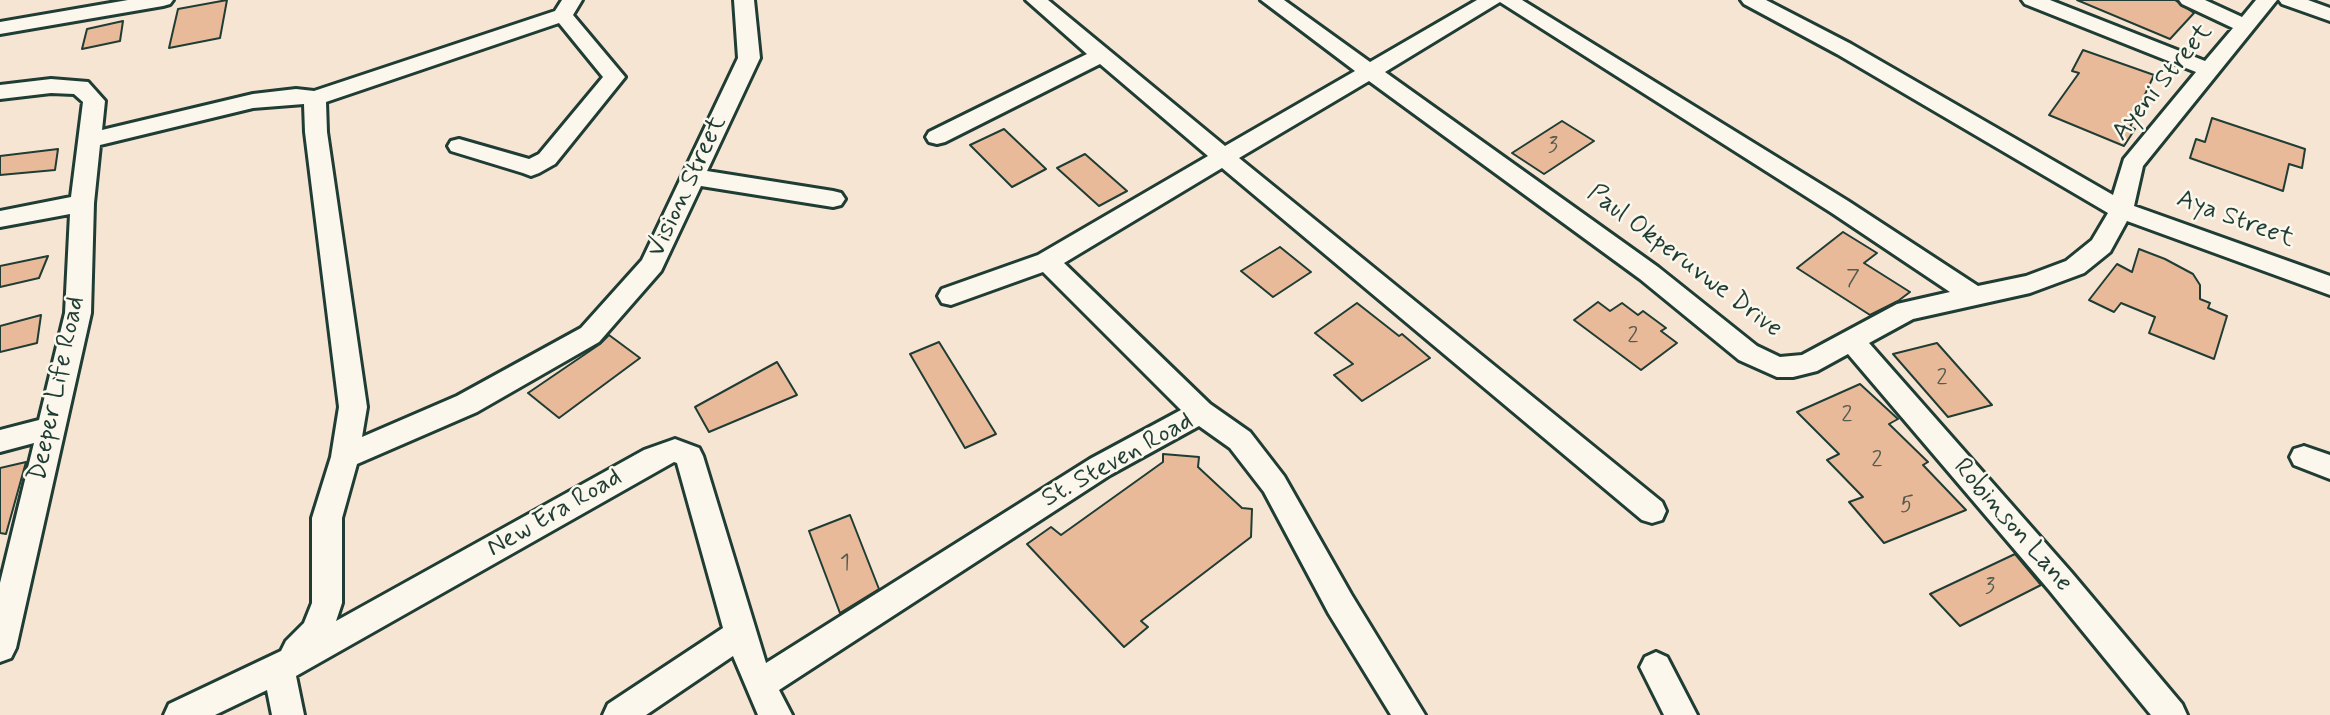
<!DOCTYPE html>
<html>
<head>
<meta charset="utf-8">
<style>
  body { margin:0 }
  canvas { display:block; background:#f6e5d3 }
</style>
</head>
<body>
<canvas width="2330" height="715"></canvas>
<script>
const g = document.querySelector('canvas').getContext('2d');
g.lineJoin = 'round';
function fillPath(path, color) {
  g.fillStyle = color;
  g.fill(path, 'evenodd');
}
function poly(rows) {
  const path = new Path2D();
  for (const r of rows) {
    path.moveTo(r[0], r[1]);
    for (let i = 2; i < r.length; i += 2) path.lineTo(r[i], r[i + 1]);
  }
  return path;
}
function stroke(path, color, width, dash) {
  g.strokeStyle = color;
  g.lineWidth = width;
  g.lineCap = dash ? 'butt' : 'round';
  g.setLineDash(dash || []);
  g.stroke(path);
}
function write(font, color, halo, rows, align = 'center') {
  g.font = font + ' Mynerve,sans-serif';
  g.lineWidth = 5;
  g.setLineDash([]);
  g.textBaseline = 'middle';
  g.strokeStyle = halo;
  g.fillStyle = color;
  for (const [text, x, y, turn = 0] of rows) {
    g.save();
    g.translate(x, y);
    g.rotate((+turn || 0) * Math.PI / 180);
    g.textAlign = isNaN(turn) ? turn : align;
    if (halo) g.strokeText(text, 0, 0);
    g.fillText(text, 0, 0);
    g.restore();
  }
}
const building = poly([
  [227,0,220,38,169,48,178,9,227,0],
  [2077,0,2175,0,2194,13,2170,39,2077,0],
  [123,21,120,41,82,49,87,29,123,21],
  [2083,50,2154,75,2130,127,2135,129,2124,146,2049,115,2079,73,2072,71,2083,50],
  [2212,118,2305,149,2302,168,2289,164,2283,191,2190,158,2196,139,2205,142,2212,118],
  [1562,121,1594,141,1544,174,1512,153,1562,121],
  [1004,129,1046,169,1012,187,970,145,1004,129],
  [58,149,55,170,0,175,0,156,58,149],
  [1085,154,1127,191,1099,206,1057,168,1085,154],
  [1843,232,1877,253,1864,263,1910,292,1898,301,1870,315,1797,268,1843,232],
  [1280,247,1311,272,1273,297,1241,271,1280,247],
  [2139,249,2165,259,2193,274,2200,285,2200,299,2210,303,2208,308,2227,316,2214,359,2149,333,2155,317,2121,303,2114,312,2089,300,2117,264,2132,272,2139,249],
  [48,256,39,278,0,287,0,266,48,256],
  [1598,302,1610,311,1622,303,1638,315,1643,311,1666,328,1661,331,1677,343,1641,370,1574,320,1598,302],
  [1357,303,1399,336,1402,334,1430,358,1362,401,1334,375,1353,364,1315,333,1357,303],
  [41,315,37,343,0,352,0,326,41,315],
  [609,335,640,358,559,418,528,393,600,344,609,335],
  [939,342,996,434,965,448,910,354,939,342],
  [1937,343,1992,405,1948,417,1893,354,1937,343],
  [777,362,797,395,709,432,695,407,777,362],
  [1860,384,1898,419,1889,424,1928,462,1923,465,1966,510,1884,543,1849,502,1863,497,1827,460,1839,454,1797,412,1860,384],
  [1163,454,1199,457,1198,467,1242,508,1252,509,1251,537,1141,621,1148,627,1124,647,1027,544,1051,527,1061,535,1163,462,1163,454],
  [26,462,6,534,0,533,0,468,26,462],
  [850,515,879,589,840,613,809,531,850,515],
  [2015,554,2041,585,1960,626,1930,594,2015,554]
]);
const minor = poly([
  [128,0,173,0,170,4,163,6,0,34,0,22,128,0],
  [562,0,582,0,573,15,625,77,555,164,539,173,531,176,523,173,451,151,448,146,451,141,459,139,529,159,539,154,603,77,559,23,326,102,327,132,367,407,362,437,457,396,581,328,642,260,738,58,734,0,754,0,760,58,707,171,833,191,841,193,845,199,841,205,833,207,701,186,661,271,599,342,477,412,357,464,342,518,342,603,336,621,644,450,675,439,699,448,703,456,766,663,1090,459,1181,410,1043,272,951,305,942,303,938,296,942,289,1038,255,1208,156,1100,64,945,142,937,144,929,142,926,137,929,132,1087,54,1026,0,1048,0,1225,146,1355,71,1261,0,1284,0,1370,62,1477,0,1522,0,1848,201,1978,286,2026,276,2066,261,2092,240,2108,213,1837,54,1744,4,1741,0,1766,0,1851,44,2113,195,2124,159,2196,72,2025,4,2022,0,2050,0,2205,61,2233,28,2182,4,2179,0,2205,0,2242,17,2256,0,2277,0,2143,166,2134,206,2330,276,2330,295,2127,221,2110,252,2084,273,2030,293,1913,319,1869,343,2071,572,2182,704,2187,715,2151,715,2049,590,1848,354,1817,371,1793,377,1777,377,1739,360,1640,279,1369,81,1239,158,1662,502,1666,511,1662,520,1652,523,1642,520,1222,168,1064,263,1210,404,1250,432,1284,476,1351,594,1425,715,1391,715,1329,614,1264,492,1230,448,1199,426,1110,475,779,690,792,715,758,715,733,656,646,715,603,715,608,704,723,628,677,463,674,462,296,676,304,715,272,715,267,690,215,715,164,715,169,704,281,651,286,641,304,623,312,603,312,518,331,457,339,407,305,132,304,104,253,108,100,145,94,203,91,313,16,648,11,658,0,662,0,583,34,443,0,452,0,430,39,420,65,313,70,214,0,227,0,211,71,197,83,102,74,94,51,93,0,99,0,85,51,79,88,82,105,101,102,130,253,94,296,89,314,91,555,11,562,0],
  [1500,2,1832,213,1950,292,1897,304,1802,355,1780,357,1757,346,1658,267,1385,72,1500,2],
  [2279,0,2308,0,2330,8,2330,21,2282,4,2279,0],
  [2304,446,2330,455,2330,479,2294,465,2290,457,2294,449,2304,446],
  [1656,652,1667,657,1697,715,1664,715,1640,667,1645,657,1656,652]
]);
const numberNames = [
  ["3",1553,147],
  ["7",1853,280],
  ["2",1633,337],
  ["2",1942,379],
  ["2",1847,416],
  ["2",1877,461],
  ["5",1907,506],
  ["1",845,564],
  ["3",1990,588]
];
const streetNames = [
  ["Ayeni Street",2163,83,-51],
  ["Vision Street",688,187,-65],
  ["Aya Street",2235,220,20],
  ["Paul Okperuvwe Drive",1684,262,37],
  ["Deeper Life Road",58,389,-78],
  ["St. Steven Road",1118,461,-29],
  ["New Era Road",555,514,-30],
  ["Robinson Lane",2012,526,49]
];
fillPath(building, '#e9ba9a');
stroke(building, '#1f3d34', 2);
stroke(minor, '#1f3d34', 6);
fillPath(minor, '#fbf7ec');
write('23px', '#525c4e', null, numberNames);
write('26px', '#1f3d34', '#fbf7ec', streetNames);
</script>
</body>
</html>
